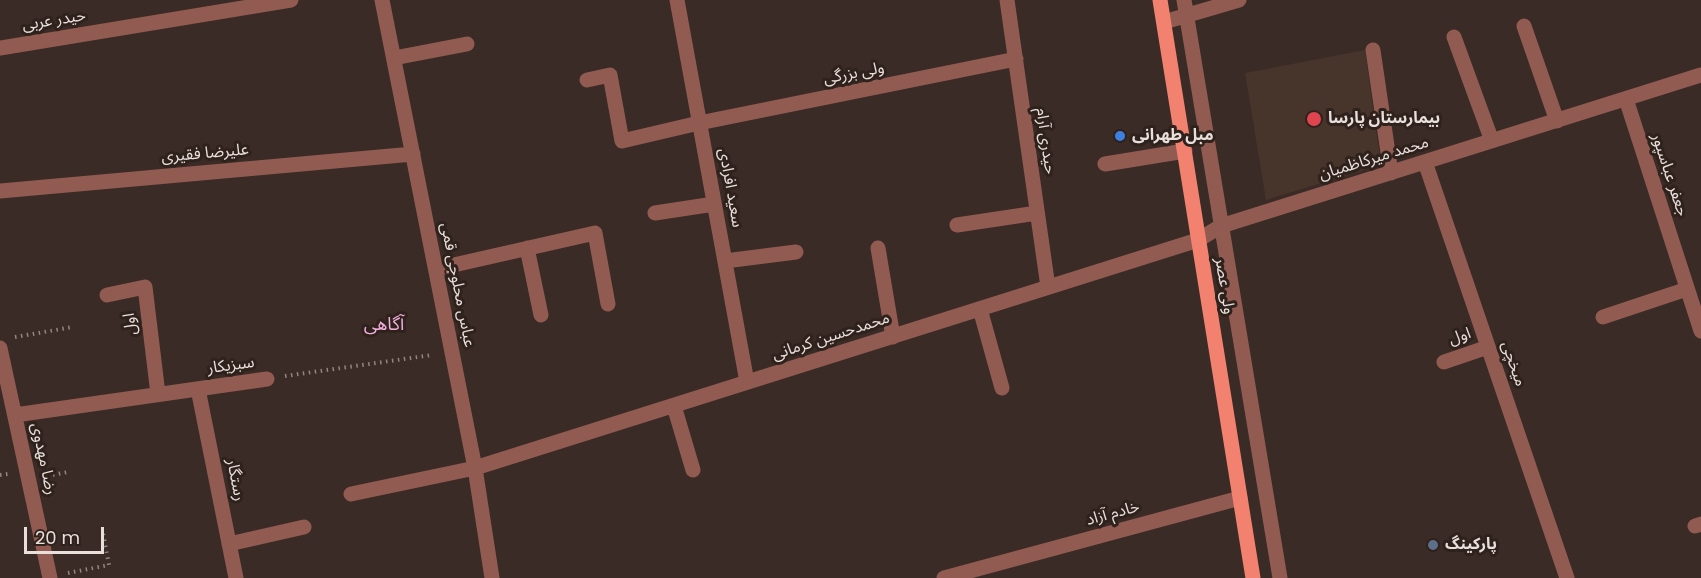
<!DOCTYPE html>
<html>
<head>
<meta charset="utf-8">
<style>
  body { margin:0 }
  #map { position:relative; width:1701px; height:578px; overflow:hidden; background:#3a2b26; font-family:Poppins,sans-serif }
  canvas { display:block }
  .scale { position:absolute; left:24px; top:527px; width:80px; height:27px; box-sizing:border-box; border:3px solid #e9dfdb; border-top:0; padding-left:8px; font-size:18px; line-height:21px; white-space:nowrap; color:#e9dfdb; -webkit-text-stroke:4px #2f221c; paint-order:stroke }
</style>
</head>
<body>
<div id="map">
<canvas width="1701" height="578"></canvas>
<div class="scale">20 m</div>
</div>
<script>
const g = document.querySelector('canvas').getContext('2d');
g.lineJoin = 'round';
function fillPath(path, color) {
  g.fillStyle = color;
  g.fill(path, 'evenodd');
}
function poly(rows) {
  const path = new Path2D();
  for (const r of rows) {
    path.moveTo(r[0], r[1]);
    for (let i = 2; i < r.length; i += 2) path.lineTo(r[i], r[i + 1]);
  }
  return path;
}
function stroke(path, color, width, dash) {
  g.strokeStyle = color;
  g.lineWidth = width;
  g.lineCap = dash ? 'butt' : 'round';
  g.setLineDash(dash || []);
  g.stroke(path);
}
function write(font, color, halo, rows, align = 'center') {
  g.font = font + ' Poppins,"Noto Sans Arabic",sans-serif';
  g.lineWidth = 6;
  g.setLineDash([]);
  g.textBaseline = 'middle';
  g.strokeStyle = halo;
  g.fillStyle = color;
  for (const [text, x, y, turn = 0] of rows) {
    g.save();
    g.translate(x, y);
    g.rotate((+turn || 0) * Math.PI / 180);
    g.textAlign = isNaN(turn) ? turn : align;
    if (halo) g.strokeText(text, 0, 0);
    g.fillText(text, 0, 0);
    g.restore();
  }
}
const built = poly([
  [1365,50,1381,165,1266,200,1245,73]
]);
const path = poly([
  [15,337,73,327],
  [285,376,432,355],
  [0,475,8,474],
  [47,476,68,472],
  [68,573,109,565,103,533]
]);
const minor = poly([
  [382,0,475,468,492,578],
  [677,0,747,382],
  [1007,0,1048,287],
  [1184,0,1280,578],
  [1164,22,1239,0],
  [1524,26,1557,121],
  [1454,37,1492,141],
  [0,48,291,0],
  [1373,50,1391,173],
  [394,58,467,44],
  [587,80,610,75,622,141,699,123,1016,59],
  [1626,99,1701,331],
  [1425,162,1567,578],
  [1105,164,1185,151],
  [0,191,413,154],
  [655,213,714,204],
  [957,225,1037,213],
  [527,248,541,315],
  [878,248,893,337],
  [725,261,796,252],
  [436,269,595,233,608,304],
  [107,295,145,287,158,394],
  [980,309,1002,388],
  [1603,317,1687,289],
  [0,348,50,578],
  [1444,362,1488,347],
  [198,389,236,578],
  [674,406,693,470],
  [15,415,267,379],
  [351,494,475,468,1198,240,1221,226,1701,75],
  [1695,526,1701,524],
  [229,544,304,527],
  [944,578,1240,498]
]);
const major = poly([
  [1160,0,1253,578]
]);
const markers = [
  [1314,119,8,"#e0444e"],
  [1120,136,6,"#3f7fe0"],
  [1433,545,6,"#5c6f8a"]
];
const streetNames = [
  ["حیدر عربی",54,21,-9],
  ["ولی بزرگی",854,74,-11],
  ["حیدری آرام",1045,141,82],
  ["علیرضا فقیری",205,154,-5],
  ["محمد میرکاظمیان",1374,159,-17],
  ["جعفر عباسپور",1669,175,72],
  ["سعید افرادی",730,188,80],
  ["عباس محلوجی قمی",457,285,79],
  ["ولی عصر",1224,286,81],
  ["اول",131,324,-97],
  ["محمدحسین کرمانی",831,337,-18],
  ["اول",1460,337,-19],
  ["میخچی",1513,364,71],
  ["سبزیکار",231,366,-8],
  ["رضا مهدوی",43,459,78],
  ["رستگار",235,480,79],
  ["خادم آزاد",1113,514,-15]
];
const poiNames = [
  ["بیمارستان پارسا",1328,119],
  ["مبل طهرانی",1132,136],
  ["پارکینگ",1445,545]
];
const neighbourhoodNames = [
  ["آگاهی",384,325]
];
fillPath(built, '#47342b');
stroke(path, '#928681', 4, [1.5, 4.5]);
stroke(minor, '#915b51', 15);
stroke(major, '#f2826f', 15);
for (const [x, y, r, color] of markers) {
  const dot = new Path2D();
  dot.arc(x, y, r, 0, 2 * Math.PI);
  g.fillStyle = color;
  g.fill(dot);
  stroke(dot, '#2f221c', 2);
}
write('16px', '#e9dfdb', '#2f221c', streetNames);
write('bold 16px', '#e9dfdb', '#2f221c', poiNames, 'left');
write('18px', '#f3afde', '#2f221c', neighbourhoodNames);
</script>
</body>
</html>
